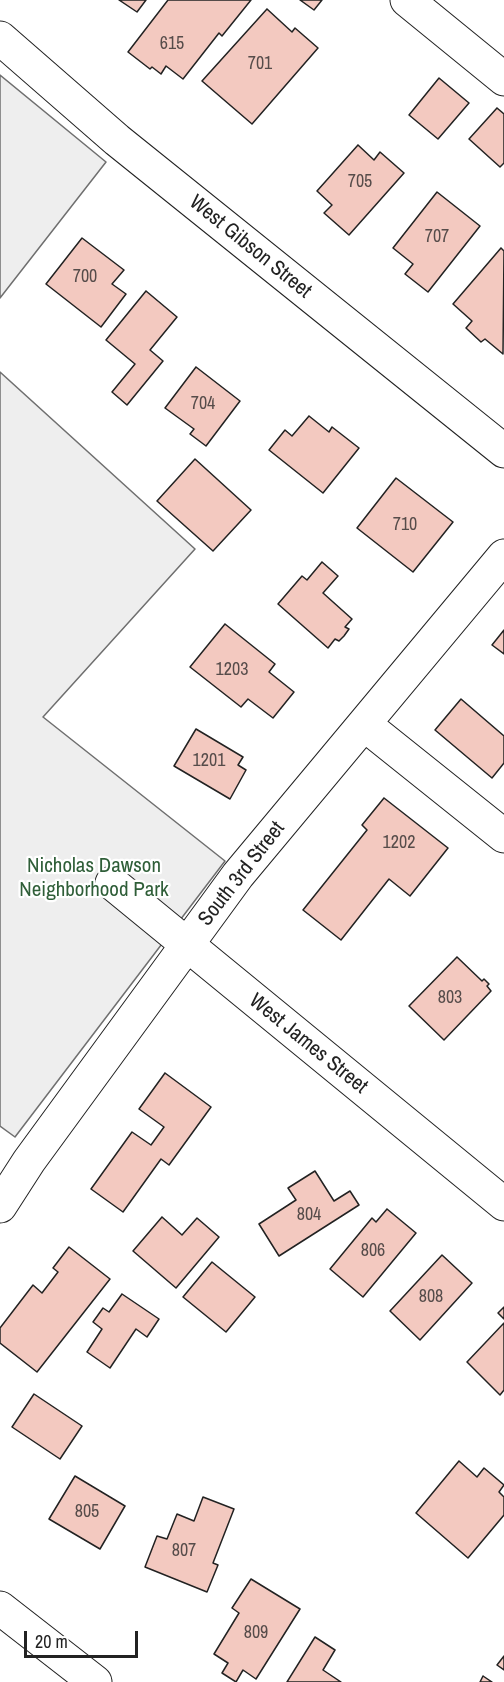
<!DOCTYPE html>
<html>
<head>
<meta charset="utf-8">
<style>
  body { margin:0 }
  #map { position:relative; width:504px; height:1682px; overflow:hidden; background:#fff; font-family:"Archivo Narrow",sans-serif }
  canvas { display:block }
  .scale { position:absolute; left:24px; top:1631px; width:114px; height:27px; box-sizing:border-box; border:3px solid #222; border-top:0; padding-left:8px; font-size:18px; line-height:21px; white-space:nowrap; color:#222; -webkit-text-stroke:4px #fff; paint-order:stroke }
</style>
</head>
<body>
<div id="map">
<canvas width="504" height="1682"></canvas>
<div class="scale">20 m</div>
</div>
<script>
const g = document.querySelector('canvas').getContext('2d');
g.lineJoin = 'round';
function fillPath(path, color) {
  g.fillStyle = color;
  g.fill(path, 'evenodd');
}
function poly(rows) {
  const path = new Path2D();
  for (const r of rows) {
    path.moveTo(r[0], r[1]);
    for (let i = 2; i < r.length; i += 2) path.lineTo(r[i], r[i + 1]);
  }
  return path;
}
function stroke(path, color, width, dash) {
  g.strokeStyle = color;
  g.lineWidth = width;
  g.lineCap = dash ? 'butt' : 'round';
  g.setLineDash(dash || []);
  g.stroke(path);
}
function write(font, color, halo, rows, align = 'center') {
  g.font = font + ' "Archivo Narrow",sans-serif';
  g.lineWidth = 4.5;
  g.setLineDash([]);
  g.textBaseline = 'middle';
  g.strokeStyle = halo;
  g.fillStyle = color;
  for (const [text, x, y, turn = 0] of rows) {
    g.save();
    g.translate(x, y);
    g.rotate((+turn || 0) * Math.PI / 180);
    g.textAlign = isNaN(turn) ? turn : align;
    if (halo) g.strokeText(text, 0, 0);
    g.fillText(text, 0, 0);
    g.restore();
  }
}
const green = poly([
  [0,75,106,162,0,298,0,75],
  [0,372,195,549,43,717,225,861,15,1137,0,1126,0,372]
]);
const building = poly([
  [119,0,146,0,137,12,119,0],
  [168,0,251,0,222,36,219,33,183,79,166,66,161,74,152,67,150,69,128,52,168,0],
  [300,0,322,0,314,10,300,0],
  [267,9,292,32,295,28,318,48,252,124,202,81,267,9],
  [439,78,469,103,438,139,409,115,439,78],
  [497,108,504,114,504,163,500,167,469,139,497,108],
  [358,145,374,160,380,152,404,173,349,235,324,213,332,205,317,191,358,145],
  [437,192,480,226,428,292,405,274,413,264,393,248,437,192],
  [82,238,124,270,112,284,126,294,101,327,46,284,82,238],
  [501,248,504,251,503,354,485,339,481,342,466,328,472,321,453,304,501,248],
  [146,291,177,317,150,350,163,361,127,405,112,392,135,364,106,340,146,291],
  [196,367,240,401,206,446,190,434,194,429,165,408,196,367],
  [309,416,329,432,332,427,359,448,323,493,269,450,285,430,292,436,309,416],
  [195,459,251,510,213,551,157,501,195,459],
  [396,478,453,522,413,572,357,528,396,478],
  [322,562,338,576,323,593,352,619,345,627,349,629,344,636,339,641,335,639,328,648,278,604,302,576,307,580,322,562],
  [225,624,275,664,269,672,294,692,273,718,248,699,241,707,190,667,225,624],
  [504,630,504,654,492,645,504,630],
  [461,699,504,736,504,763,492,778,435,730,461,699],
  [196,729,243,757,238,765,246,770,230,799,174,766,196,729],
  [384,798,448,848,410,896,389,879,341,940,303,910,367,830,362,825,384,798],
  [457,957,482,981,484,979,489,984,487,986,491,991,444,1040,409,1006,457,957],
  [165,1073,211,1107,169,1165,161,1159,123,1212,91,1189,132,1132,151,1145,164,1127,139,1109,165,1073],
  [315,1171,334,1201,350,1191,359,1205,279,1256,259,1224,296,1200,288,1188,315,1171],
  [387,1209,416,1233,363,1297,330,1269,372,1218,376,1222,387,1209],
  [162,1217,182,1235,197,1218,219,1237,176,1288,133,1251,162,1217],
  [69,1247,110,1279,37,1372,0,1343,0,1328,33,1285,42,1293,58,1272,53,1268,69,1247],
  [442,1255,472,1283,420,1340,390,1311,442,1255],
  [212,1262,255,1297,226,1332,183,1297,212,1262],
  [122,1294,159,1319,147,1337,136,1329,110,1368,87,1352,102,1329,93,1322,103,1308,109,1312,122,1294],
  [504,1307,504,1319,498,1313,504,1307],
  [504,1323,504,1390,500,1395,467,1362,504,1323],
  [34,1394,82,1426,60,1459,12,1427,34,1394],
  [459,1461,477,1477,484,1468,504,1485,499,1492,504,1497,504,1515,468,1558,416,1513,459,1461],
  [75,1476,125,1506,100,1549,49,1519,75,1476],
  [203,1497,234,1509,213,1563,218,1565,207,1592,145,1567,157,1536,167,1539,177,1514,194,1521,203,1497],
  [251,1579,300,1609,256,1679,243,1670,236,1682,222,1673,228,1663,214,1654,239,1613,232,1608,251,1579],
  [315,1637,335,1650,323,1670,341,1682,287,1682,315,1637],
  [504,1656,504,1670,497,1665,504,1656],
  [483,1676,492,1682,480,1682,483,1676]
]);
const minor = poly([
  [407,0,504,79],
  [0,38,117,140,504,451],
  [364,724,504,836],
  [112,883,504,1204],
  [0,1206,29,1161,238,875,504,556],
  [0,1608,95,1682]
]);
const numberNames = [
  ["615",172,44],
  ["701",260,64],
  ["705",360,182],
  ["707",437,237],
  ["700",85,277],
  ["704",203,404],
  ["710",405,525],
  ["1203",232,670],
  ["1201",209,761],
  ["1202",399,843],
  ["803",450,998],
  ["804",309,1215],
  ["806",373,1251],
  ["808",431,1297],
  ["805",87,1512],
  ["807",184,1551],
  ["809",256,1633]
];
const streetNames = [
  ["West Gibson Street",250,247,39],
  ["South 3rd Street",242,874,-52],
  ["West James Street",308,1044,39]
];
const parkNames = [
  ["Nicholas Dawson",94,866],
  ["Neighborhood Park",94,890]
];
fillPath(green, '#eee');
stroke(green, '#6f6f6f', 1.5);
fillPath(building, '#f3c9c0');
stroke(building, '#222', 1.5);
stroke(minor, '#222', 35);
stroke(minor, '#fff', 33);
write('18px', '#564c4a', null, numberNames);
write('21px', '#222', '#fff', streetNames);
write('21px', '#2f5e38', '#fff', parkNames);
</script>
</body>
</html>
